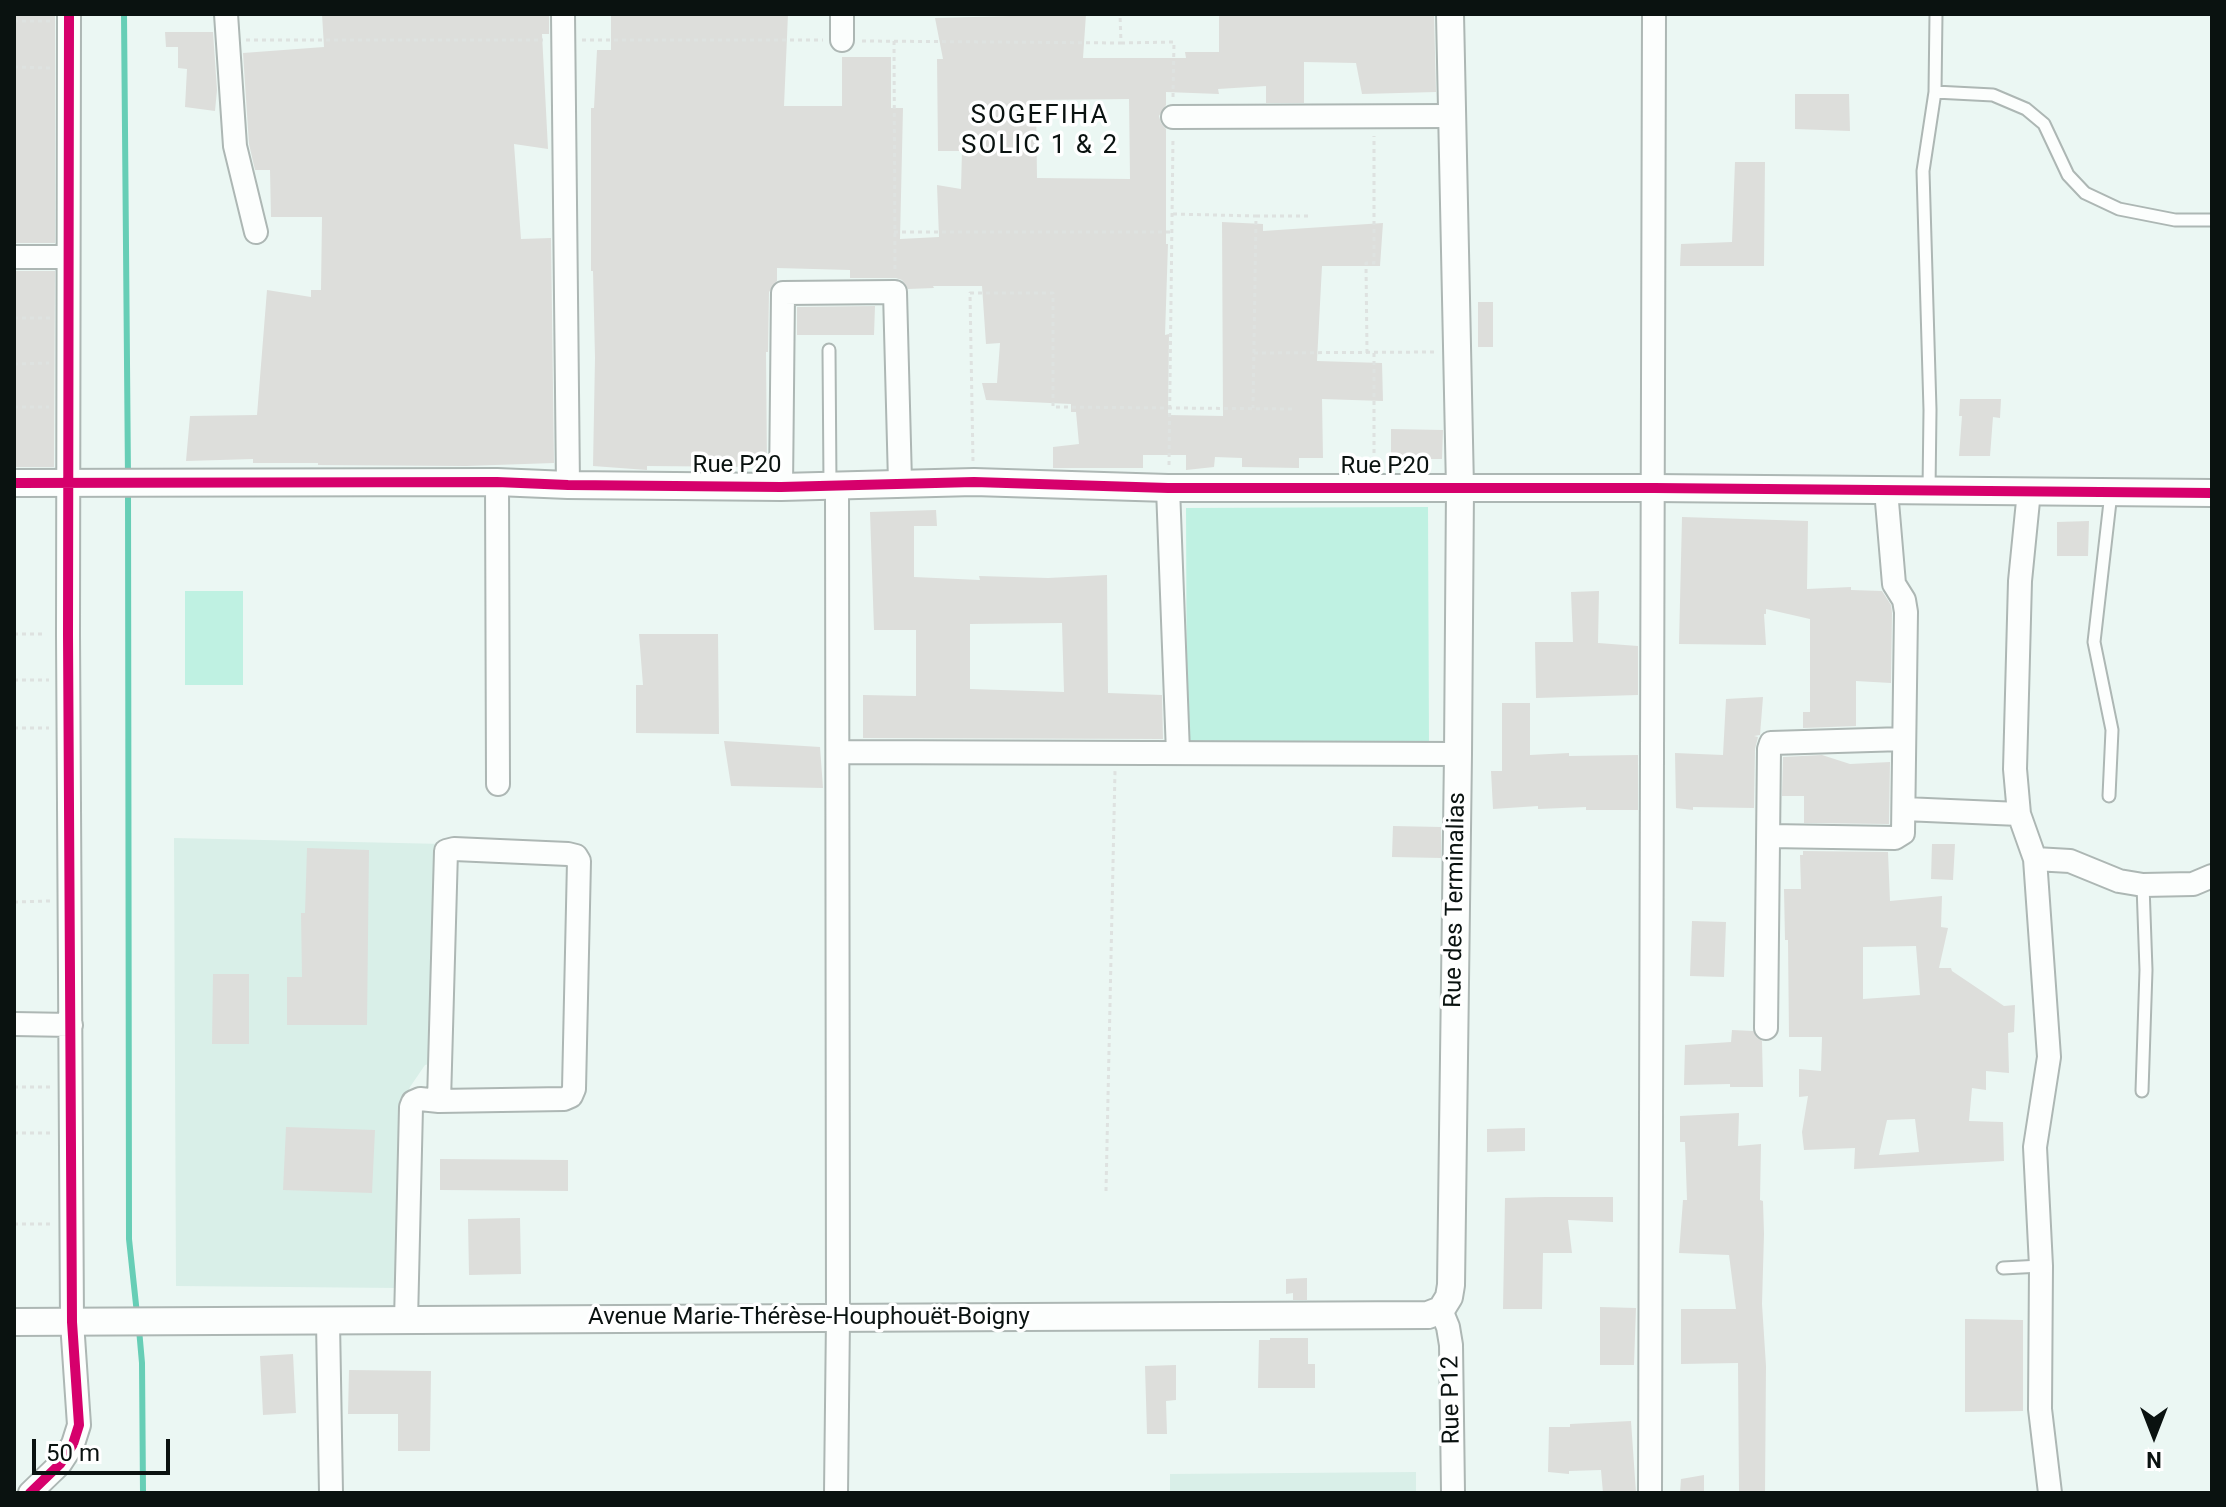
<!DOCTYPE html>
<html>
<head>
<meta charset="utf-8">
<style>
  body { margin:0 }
  #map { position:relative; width:2226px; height:1507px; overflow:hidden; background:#ebf7f3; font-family:Roboto,sans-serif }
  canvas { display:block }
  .frame { position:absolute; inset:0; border:16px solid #0a1210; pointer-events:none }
  .north { position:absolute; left:2114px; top:1395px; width:80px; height:80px; -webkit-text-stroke:6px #fff; paint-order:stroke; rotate:180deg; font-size:22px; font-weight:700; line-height:32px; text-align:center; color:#0a1210 }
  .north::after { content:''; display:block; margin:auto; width:28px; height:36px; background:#0a1210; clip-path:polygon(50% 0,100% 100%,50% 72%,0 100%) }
  .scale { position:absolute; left:32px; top:1439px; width:138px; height:36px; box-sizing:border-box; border:4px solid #0a1210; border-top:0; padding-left:10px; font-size:24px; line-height:28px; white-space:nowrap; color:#0a1210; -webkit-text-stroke:6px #fff; paint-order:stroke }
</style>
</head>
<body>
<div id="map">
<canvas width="2226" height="1507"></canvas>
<div class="frame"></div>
<div class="north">N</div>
<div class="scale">50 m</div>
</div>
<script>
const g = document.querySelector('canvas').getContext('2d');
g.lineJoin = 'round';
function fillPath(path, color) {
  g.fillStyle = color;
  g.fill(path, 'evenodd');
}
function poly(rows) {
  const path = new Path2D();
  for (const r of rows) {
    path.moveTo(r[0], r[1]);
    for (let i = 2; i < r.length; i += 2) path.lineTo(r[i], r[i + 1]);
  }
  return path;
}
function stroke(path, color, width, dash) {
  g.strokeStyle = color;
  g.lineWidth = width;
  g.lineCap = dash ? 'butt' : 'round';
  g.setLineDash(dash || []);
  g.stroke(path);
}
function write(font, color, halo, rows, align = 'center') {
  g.font = font + ' Roboto,sans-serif';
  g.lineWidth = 7;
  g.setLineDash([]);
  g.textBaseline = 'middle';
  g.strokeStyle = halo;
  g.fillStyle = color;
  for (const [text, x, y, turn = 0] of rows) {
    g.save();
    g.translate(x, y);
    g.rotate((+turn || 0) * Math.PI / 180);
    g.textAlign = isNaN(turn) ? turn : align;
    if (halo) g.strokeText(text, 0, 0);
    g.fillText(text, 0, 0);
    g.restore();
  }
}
const built = poly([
  [174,838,444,844,450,1060,425,1065,410,1087,401,1110,398,1288,176,1286],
  [1416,1472,1416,1493,1170,1493,1170,1474]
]);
const green = poly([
  [1428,507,1429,746,1187,748,1186,508],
  [185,591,243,591,243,685,185,685]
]);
const stream = poly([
  [124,14,128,478],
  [128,489,129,1239,137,1314],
  [139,1329,142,1363,143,1493]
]);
const building = poly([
  [14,14,55,14,55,243,14,243],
  [322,14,549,14,549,34,542,34,548,149,514,144,521,239,551,238,554,463,466,466,318,465,318,463,253,463,253,459,186,461,190,416,257,415,267,290,311,297,311,290,321,290,322,217,271,217,270,170,255,170,249,144,243,53,324,47],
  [611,14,788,14,784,106,842,106,842,57,891,57,891,108,903,108,900,239,939,237,937,185,961,189,962,151,938,151,937,59,943,59,935,18,1086,14,1083,58,1186,58,1185,52,1219,52,1219,14,1434,14,1436,92,1362,94,1356,63,1304,62,1304,103,1266,103,1266,86,1218,89,1219,94,1166,92,1166,105,1159,116,1161,123,1166,129,1166,244,1168,244,1165,335,1169,334,1168,415,1223,416,1222,222,1263,224,1263,231,1383,223,1380,266,1322,266,1317,361,1382,363,1383,401,1322,399,1323,458,1299,458,1299,468,1242,467,1242,458,1215,457,1214,467,1186,470,1186,455,1143,455,1143,468,1053,468,1053,447,1079,444,1076,412,1071,412,1071,404,986,400,982,383,997,383,1000,343,986,344,982,286,933,286,934,288,908,289,902,280,896,278,850,278,850,270,777,268,777,281,769,292,768,352,766,352,767,467,647,466,647,470,593,466,595,358,593,271,591,271,591,108,594,108,597,50,611,50],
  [1129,99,1130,179,1037,178,1036,100],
  [165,32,213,32,217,90,215,111,185,107,187,69,178,68,178,47,166,47],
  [1795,94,1849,94,1850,131,1795,129],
  [1735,162,1765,162,1764,266,1680,266,1681,244,1732,242],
  [14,271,55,271,54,467,14,467],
  [1478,302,1493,302,1493,347,1478,347],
  [875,306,874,335,797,335,797,307],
  [1960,399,2001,399,2000,418,1993,417,1990,456,1959,456,1962,416,1959,416],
  [1391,429,1443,430,1442,459,1427,459,1426,468,1391,468],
  [936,510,937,526,914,526,914,577,980,580,979,576,1048,578,1107,575,1108,693,1162,695,1163,739,863,738,863,695,916,696,916,630,874,630,870,512],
  [1062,623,1064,692,970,689,970,624],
  [1682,517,1808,521,1807,589,1851,587,1851,590,1882,591,1891,605,1892,613,1891,683,1856,681,1856,726,1803,728,1803,712,1810,712,1810,619,1766,609,1766,614,1764,614,1766,645,1679,644],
  [2089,521,2088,556,2057,556,2057,522],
  [1599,591,1598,643,1638,646,1638,695,1536,698,1535,642,1573,642,1571,592],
  [639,634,718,634,719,734,636,733,636,685,643,685],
  [1763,697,1760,735,1754,736,1758,737,1755,749,1754,808,1693,807,1693,810,1676,808,1675,753,1723,755,1726,699],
  [1502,703,1530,703,1530,755,1569,753,1569,756,1638,755,1638,810,1586,810,1586,807,1538,809,1538,806,1493,809,1491,771,1502,771],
  [724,741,820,747,823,788,731,786],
  [1822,755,1850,764,1890,762,1889,824,1804,823,1804,796,1782,796,1783,757],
  [1393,826,1441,827,1441,858,1392,857],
  [1932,844,1955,844,1953,880,1931,879],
  [307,848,369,850,367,1025,287,1025,287,977,302,977,301,913,305,913],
  [1803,851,1888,852,1890,901,1942,896,1941,927,1948,928,1939,968,1951,968,1952,971,2004,1006,2015,1005,2014,1032,2008,1033,2009,1073,1986,1071,1986,1090,1972,1088,1969,1121,2003,1122,2004,1161,1854,1169,1855,1148,1804,1150,1802,1132,1808,1096,1799,1097,1799,1069,1821,1071,1822,1037,1789,1037,1788,940,1785,940,1784,889,1801,889,1800,855,1803,855],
  [1863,947,1916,946,1920,995,1863,999],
  [1915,1119,1919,1152,1879,1155,1887,1120],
  [1692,921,1726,922,1724,977,1690,976],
  [213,974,249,974,249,1044,212,1044],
  [1732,1030,1753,1031,1762,1041,1763,1087,1730,1087,1730,1084,1684,1085,1685,1045,1731,1042],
  [1739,1113,1738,1146,1761,1144,1760,1200,1763,1201,1764,1234,1762,1304,1766,1366,1765,1493,1739,1493,1738,1363,1681,1364,1681,1309,1736,1309,1729,1255,1679,1253,1683,1200,1687,1200,1685,1142,1680,1142,1680,1116],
  [286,1127,375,1130,372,1193,283,1190],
  [1525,1128,1525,1151,1487,1152,1487,1129],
  [440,1159,568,1160,568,1191,440,1190],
  [1545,1197,1613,1197,1613,1222,1568,1220,1572,1253,1543,1253,1542,1309,1503,1309,1505,1198],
  [520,1218,521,1274,469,1275,468,1219],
  [1307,1278,1307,1300,1293,1300,1293,1293,1286,1294,1286,1279],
  [1600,1307,1636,1308,1634,1365,1600,1365],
  [1965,1319,2023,1320,2023,1411,1965,1412],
  [1270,1338,1308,1338,1308,1364,1315,1364,1315,1388,1258,1388,1259,1340,1270,1340],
  [293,1354,296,1413,263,1415,260,1356],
  [1176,1365,1176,1400,1166,1401,1167,1434,1147,1434,1145,1366],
  [349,1370,431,1371,430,1451,398,1451,398,1414,348,1414],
  [1631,1421,1636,1493,1603,1493,1601,1470,1569,1471,1569,1474,1548,1472,1549,1427,1570,1427,1570,1424],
  [1704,1475,1704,1493,1680,1493,1681,1479]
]);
const path = poly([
  [14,21,50,21],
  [246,40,543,40],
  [582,40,823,40],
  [862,41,1121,43,1120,14],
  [894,41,895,272],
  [1121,43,1174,42,1173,97],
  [14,67,50,68],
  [1173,214,1256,216,1253,408],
  [1256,216,1312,216],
  [894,232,1173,232],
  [14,318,50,318],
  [1254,353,1434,352],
  [1367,353,1366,263,1374,263,1374,136],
  [1374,353,1374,467],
  [14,364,49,363],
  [14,407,49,407],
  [973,461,970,293,1053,293,1053,407,1295,409],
  [1169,465,1173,137],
  [14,634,46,634],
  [14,680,49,680],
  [14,728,49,728],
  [14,902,50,901],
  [14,1087,51,1087],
  [14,1133,50,1133],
  [1106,1191,1115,771],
  [14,1224,52,1224]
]);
const service = poly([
  [1935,92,1993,95,2026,109,2044,124,2068,175,2085,193,2119,209,2175,220,2212,220],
  [829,350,830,485],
  [1929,491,1930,410,1923,171,1935,92,1936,14],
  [2109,796,2112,730,2094,642,2111,493],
  [2142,1091,2146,970,2143,885],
  [2003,1268,2041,1266]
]);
const minor = poly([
  [226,14,235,146,256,232],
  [563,14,568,485],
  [842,14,842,40],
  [1173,117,1451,116],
  [14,257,68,257],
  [497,482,498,784],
  [781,487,783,293,895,292,900,482],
  [1168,488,1178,753],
  [2029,491,2020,581,2015,769,2019,814,2035,859,2049,1057,2035,1147,2041,1266,2040,1409,2050,1493],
  [838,752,1458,754],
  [1904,809,2019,814],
  [1770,836,1895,838,1903,833,1906,612,1904,600,1894,584,1886,490],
  [2035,859,2070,861,2119,881,2143,885,2193,884,2212,876],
  [14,1024,71,1025],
  [1766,1028,1769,749,1771,743,1904,739],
  [1441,1310,1448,1327,1451,1345,1453,1493],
  [406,1321,411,1107,413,1102,420,1099,439,1101,564,1099,571,1096,574,1089,579,861,576,856,568,854,454,849,446,851,439,1101],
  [328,1322,331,1493],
  [30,1493,60,1464,73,1444,79,1425,72,1322,68,634,69,14],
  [836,1493,838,1318,837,485],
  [1650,1493,1654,14]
]);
const tertiary = poly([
  [14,483,497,482,568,485,781,487,974,482,1168,488,1654,488,2212,493],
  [14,1322,1428,1315,1441,1310,1449,1297,1451,1285,1458,754,1460,488,1450,14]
]);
const cycleway = poly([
  [14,483,497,482,568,485,781,487,974,482,1168,488,1654,488,2212,493],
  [30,1493,60,1464,73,1444,79,1425,72,1322,68,634,69,14]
]);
const streetNames = [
  ["Rue P20",737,466],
  ["Rue P20",1385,467],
  ["Rue des Terminalias",1456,900,-89],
  ["Avenue Marie-Thérèse-Houphouët-Boigny",809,1318],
  ["Rue P12",1452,1400,-91]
];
const neighbourhoodNames = [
  ["SOGEFIHA",1040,116],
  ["SOLIC 1 & 2",1040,146]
];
fillPath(built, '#d9efe8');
fillPath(green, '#bff1e2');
stroke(stream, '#67ceb6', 6);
fillPath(building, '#dddedb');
stroke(service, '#adb7b4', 15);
stroke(minor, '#adb7b4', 26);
stroke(tertiary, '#adb7b4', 30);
stroke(path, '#dee2e0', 3, [4, 4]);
stroke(service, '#fcfefd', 11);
stroke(minor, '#fcfefd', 22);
stroke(tertiary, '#fcfefd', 26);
stroke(cycleway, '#d6006c', 10);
write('24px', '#0a1210', '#fff', streetNames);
g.letterSpacing = '2px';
write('26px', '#0a1210', '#fff', neighbourhoodNames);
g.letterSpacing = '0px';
</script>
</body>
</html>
